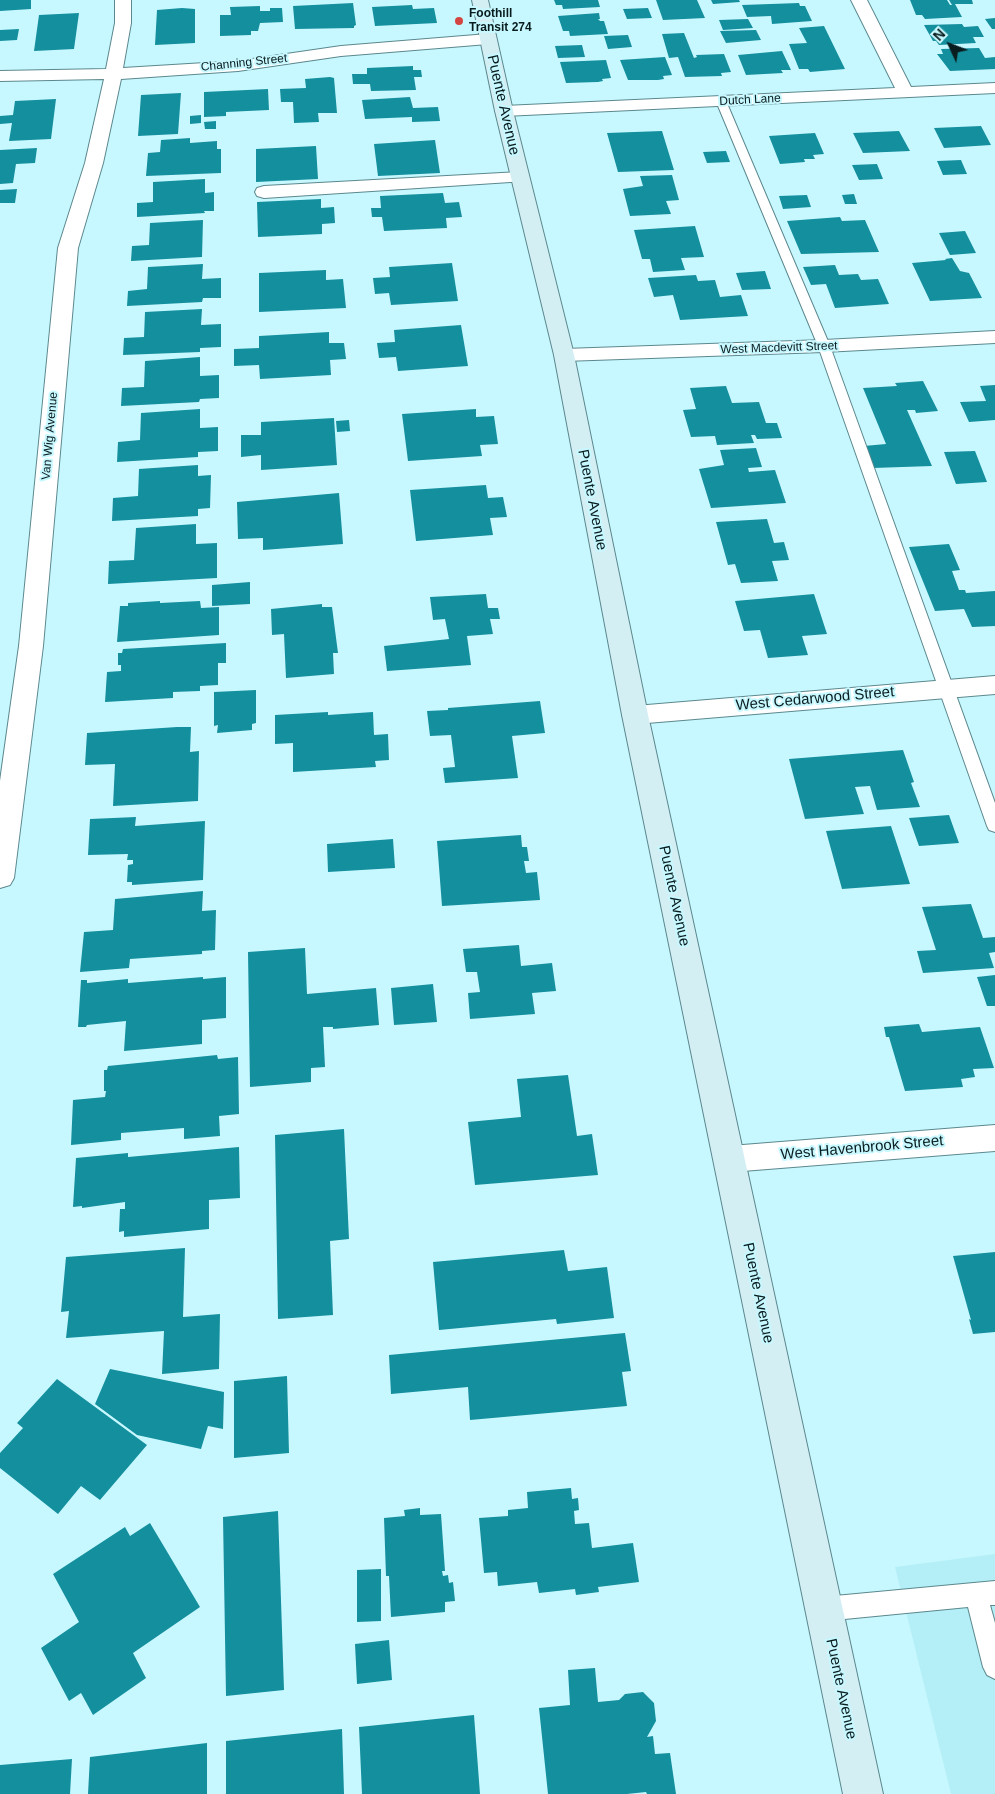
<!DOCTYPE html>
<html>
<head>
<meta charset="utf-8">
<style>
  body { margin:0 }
  #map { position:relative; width:995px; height:1794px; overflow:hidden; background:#c8f8ff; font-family:Arial,sans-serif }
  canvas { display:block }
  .north { position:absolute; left:925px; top:20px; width:50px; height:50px; -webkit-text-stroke:4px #c8f8ff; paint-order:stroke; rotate:313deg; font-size:14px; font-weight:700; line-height:20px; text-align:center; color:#091c1e }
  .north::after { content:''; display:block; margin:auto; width:18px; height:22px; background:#091c1e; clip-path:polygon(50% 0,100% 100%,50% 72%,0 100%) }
</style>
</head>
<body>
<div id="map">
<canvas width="995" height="1794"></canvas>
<div class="north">N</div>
</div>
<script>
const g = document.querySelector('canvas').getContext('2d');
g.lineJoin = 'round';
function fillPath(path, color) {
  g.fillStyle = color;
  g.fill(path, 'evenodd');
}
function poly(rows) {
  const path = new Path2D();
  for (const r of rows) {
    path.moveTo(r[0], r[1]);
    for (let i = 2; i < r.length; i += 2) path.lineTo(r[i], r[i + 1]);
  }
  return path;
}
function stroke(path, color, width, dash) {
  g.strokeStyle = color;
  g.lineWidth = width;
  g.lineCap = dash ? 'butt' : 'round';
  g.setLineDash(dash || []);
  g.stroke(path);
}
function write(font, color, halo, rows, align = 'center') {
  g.font = font + ' Arial,sans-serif';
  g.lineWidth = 4;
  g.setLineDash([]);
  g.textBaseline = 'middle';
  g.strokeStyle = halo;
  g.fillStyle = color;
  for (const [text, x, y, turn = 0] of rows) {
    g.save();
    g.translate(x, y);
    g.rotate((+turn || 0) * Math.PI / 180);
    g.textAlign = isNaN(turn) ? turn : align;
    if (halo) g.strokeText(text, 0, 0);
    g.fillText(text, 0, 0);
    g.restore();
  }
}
const built = poly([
  [995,1554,995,1794,951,1794,895,1567]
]);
const building = poly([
  [0,0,31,0,31,9,0,11],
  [554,0,598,0,600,7,563,9,562,5,556,5],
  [656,0,697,0,705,18,663,20],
  [711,0,739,0,740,2,713,4],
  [910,0,947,0,950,5,952,5,949,0,972,0,973,4,955,4,962,17,925,19,922,15,916,15],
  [353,3,356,25,354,26,354,28,295,29,293,6],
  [799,3,800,6,805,6,812,21,772,24,771,16,747,17,742,5],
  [412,5,413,9,434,8,437,23,375,26,372,7],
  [260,6,260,11,270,11,270,8,282,8,283,22,260,23,258,31,251,31,251,35,220,36,220,15,231,15,230,7],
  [182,8,195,9,195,43,155,45,157,10],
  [648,8,652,18,627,19,623,9],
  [79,13,74,49,34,51,39,15],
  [599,13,600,19,598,19,600,21,604,21,608,34,570,36,569,31,563,31,558,16],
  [995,18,995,29,992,29,985,19],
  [748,19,753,28,723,30,719,20],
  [962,24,964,27,978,26,984,37,973,37,976,43,939,45,936,41,933,41,924,25],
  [824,26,845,69,810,72,808,69,799,69,789,44,807,43,799,28],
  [19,29,17,40,0,41,0,30],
  [756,30,761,40,726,43,720,31],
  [684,33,694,58,697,57,696,55,724,54,731,72,721,73,722,76,685,77,678,57,669,58,662,34],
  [628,35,632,47,608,49,604,36],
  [582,45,585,57,558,58,555,46],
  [979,48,985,58,995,57,995,69,950,71,937,54,943,54,941,49],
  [782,51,791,70,781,70,783,73,746,75,738,55],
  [665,57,672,75,663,76,664,79,658,80,628,80,620,60],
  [606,60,611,78,602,79,603,81,598,82,566,83,560,62],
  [413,66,413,70,421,70,422,77,414,77,416,90,371,91,370,84,353,84,352,74,367,74,367,68],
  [330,77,334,78,337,113,318,113,319,122,294,123,293,102,281,102,280,89,306,88,305,79],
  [268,89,269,110,226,112,226,116,204,117,204,92],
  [181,93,178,134,138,136,141,95],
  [410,97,413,108,438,107,440,121,412,122,412,117,365,119,362,100],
  [56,99,51,139,9,141,12,123,0,124,0,116,13,115,15,101],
  [201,115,201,123,190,124,190,116],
  [216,121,216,129,205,129,204,122],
  [981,126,991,145,944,148,934,128],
  [662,131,674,170,618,172,607,133],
  [899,131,910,151,863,153,853,133],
  [815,133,824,154,813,155,815,159,804,159,805,162,780,164,769,136],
  [190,138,190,143,217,141,217,149,221,149,221,173,146,176,148,153,160,152,161,140],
  [435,140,440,173,378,176,374,144],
  [316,146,318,179,256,182,256,149],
  [37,148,35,163,16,164,13,183,0,184,0,150],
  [726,151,730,162,707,163,703,152],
  [961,160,967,174,943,175,937,161],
  [877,164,883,179,859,180,852,165],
  [672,175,679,200,666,201,671,214,630,216,623,189,643,186,640,176],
  [205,179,205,193,214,192,214,211,204,211,205,213,137,217,137,203,153,202,153,182],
  [17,189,15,203,0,203,0,190],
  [443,193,445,203,459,202,462,217,446,218,447,228,384,231,382,217,372,217,371,208,381,208,380,196],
  [854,194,857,204,845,204,842,195],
  [807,195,811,207,783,209,779,196],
  [321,199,321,208,334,207,335,223,322,224,322,234,258,237,257,202],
  [840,217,842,221,865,220,879,252,801,254,787,221],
  [203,220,202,257,131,261,132,246,149,245,150,223],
  [695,226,704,257,681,258,685,270,653,272,650,259,642,259,634,230],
  [965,231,976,253,950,255,939,233],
  [952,258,960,271,969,273,982,298,930,301,912,263,946,260,945,259],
  [452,263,458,301,391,305,389,293,375,294,373,278,390,277,389,267],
  [203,264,202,279,221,278,221,298,203,298,202,302,127,306,128,291,147,289,148,267],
  [835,265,839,275,858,274,861,280,878,279,889,304,835,308,826,284,811,285,803,267],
  [326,270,326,280,343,279,346,308,259,312,259,273],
  [765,271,771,289,742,290,736,273],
  [696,275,698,281,715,280,720,297,741,295,748,316,680,320,673,295,654,297,648,278],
  [202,309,201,325,221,324,221,347,200,348,200,352,123,355,124,338,144,337,145,312],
  [461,325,468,366,398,371,396,357,379,358,377,343,395,342,394,330],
  [329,332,329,343,344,343,346,359,330,360,331,375,260,379,259,365,234,366,234,349,259,348,259,336],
  [200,357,200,376,219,375,219,398,200,399,199,402,121,406,122,388,144,387,145,361],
  [923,381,938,411,916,413,915,410,907,410,932,466,873,468,864,446,886,444,863,388,897,386,895,383],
  [995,385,995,420,969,422,960,402,986,401,980,386],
  [726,386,732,403,759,402,766,423,777,423,782,438,757,439,755,435,751,435,754,443,717,445,715,436,691,437,683,410,696,409,690,388],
  [200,409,200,428,218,427,218,451,198,452,198,457,117,462,118,442,140,440,141,413],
  [476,409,476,417,494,416,498,444,480,445,482,456,408,461,402,414],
  [334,418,337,465,261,470,261,455,241,457,241,435,261,435,261,422],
  [349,420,350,431,337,432,336,421],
  [756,448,762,467,748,468,749,472,775,470,786,503,711,508,699,469,724,465,720,450],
  [975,451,987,482,956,484,944,452],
  [198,465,198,476,211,475,210,508,198,509,198,516,112,521,113,498,138,496,139,469],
  [486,485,488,498,503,497,507,517,490,518,493,535,416,541,410,490],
  [339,493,343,544,263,550,263,538,238,539,237,502],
  [767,519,774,543,784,542,789,560,772,561,778,581,741,583,735,564,728,565,716,522],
  [196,524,196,544,217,543,217,578,108,584,109,561,134,560,136,528],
  [949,544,960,570,952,571,959,590,965,590,966,593,995,591,995,626,972,627,964,609,935,611,909,547],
  [250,582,250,604,212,606,212,585],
  [486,594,488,608,498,608,500,619,490,619,493,634,467,636,471,665,387,671,384,646,449,639,445,619,433,620,430,597],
  [814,594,827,634,802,636,808,655,768,658,760,630,744,631,735,601],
  [160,601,160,603,200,601,201,608,219,607,219,635,117,642,120,606,128,606,128,603],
  [322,604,322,607,332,607,338,653,333,653,334,674,286,678,284,634,272,635,271,609],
  [226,643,226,663,218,663,218,685,200,686,200,691,173,692,173,698,105,702,107,672,121,671,121,665,118,665,118,653,122,653,123,649],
  [256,690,256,723,252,724,252,730,217,733,218,725,214,726,214,692],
  [540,701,545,733,512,736,518,778,445,783,443,768,455,767,451,735,430,736,427,711,448,710,448,708],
  [328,712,328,715,373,712,374,735,388,734,389,760,375,761,376,767,293,772,293,743,275,744,275,715],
  [177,727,191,727,190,752,199,751,198,801,113,806,115,764,85,765,87,733],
  [903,750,914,782,911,783,920,807,877,810,870,786,855,787,864,814,805,819,789,759],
  [949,815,959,843,919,846,909,818],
  [136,817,135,826,205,821,203,880,132,885,132,882,127,882,128,865,133,864,133,860,127,860,128,854,88,855,90,819],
  [891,826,910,884,842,889,826,831],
  [521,835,522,847,527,847,529,861,524,861,526,873,537,872,540,900,442,906,437,841],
  [393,839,395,868,328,872,327,844],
  [203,891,202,911,216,910,215,950,202,951,202,954,130,959,129,968,80,972,84,932,113,930,115,899],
  [971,904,983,938,995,937,995,952,989,953,994,968,923,973,917,951,936,950,922,907],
  [519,945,521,966,552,963,556,991,532,993,535,1014,470,1019,468,993,480,992,477,972,466,972,463,949],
  [305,948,307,994,376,988,379,1025,333,1029,333,1027,323,1027,325,1067,311,1068,311,1082,250,1087,248,952],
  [995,975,995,1006,987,1006,977,977],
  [203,977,203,979,226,977,226,1018,202,1020,202,1044,124,1051,126,1021,87,1025,86,1027,78,1027,81,980,87,980,87,983,128,979,128,983],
  [433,984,437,1022,394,1025,391,988],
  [919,1024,922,1032,980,1027,994,1068,973,1069,975,1077,961,1079,963,1087,905,1091,889,1037,886,1037,884,1027],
  [217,1055,218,1059,238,1057,239,1114,219,1116,220,1136,184,1139,184,1128,121,1133,121,1140,71,1145,73,1100,105,1097,106,1091,104,1091,104,1070,107,1070,108,1066],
  [568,1075,577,1136,592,1134,598,1175,475,1185,468,1122,521,1117,517,1079],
  [344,1129,349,1239,330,1241,333,1315,278,1319,275,1135],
  [239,1147,240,1198,209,1200,209,1229,124,1237,124,1231,119,1232,120,1209,125,1209,125,1202,82,1208,82,1206,73,1207,76,1158,128,1153,128,1157],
  [185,1248,183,1317,220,1314,219,1369,162,1374,164,1331,66,1338,69,1311,61,1312,66,1257],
  [564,1250,568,1271,607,1267,614,1318,557,1324,556,1319,439,1330,433,1262],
  [995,1252,995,1332,973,1334,969,1319,971,1320,953,1256],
  [625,1333,631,1371,622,1372,627,1406,470,1420,468,1387,391,1394,389,1355],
  [110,1369,224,1392,223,1429,208,1426,201,1449,137,1435,95,1404],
  [287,1376,289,1453,234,1458,234,1381],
  [57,1379,147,1445,100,1500,81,1486,58,1514,0,1468,0,1453,23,1428,17,1423],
  [571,1488,572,1499,578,1498,579,1510,574,1511,575,1524,589,1523,592,1548,633,1543,639,1582,598,1587,599,1592,576,1595,575,1589,539,1593,537,1582,498,1586,497,1572,484,1573,479,1518,508,1516,508,1510,528,1508,527,1492],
  [420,1508,420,1515,441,1514,445,1571,442,1571,443,1576,448,1575,449,1583,453,1582,455,1601,445,1602,445,1612,391,1617,389,1576,386,1576,384,1518,405,1516,404,1510],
  [278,1511,284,1690,226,1696,223,1517],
  [150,1523,200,1607,133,1653,146,1678,93,1715,81,1693,69,1701,41,1648,79,1622,53,1574,125,1527,130,1536],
  [381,1569,381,1621,357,1622,357,1570],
  [389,1640,392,1680,357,1684,355,1644],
  [595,1668,598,1702,619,1700,625,1694,643,1692,654,1703,656,1721,647,1737,653,1736,655,1754,670,1753,676,1794,647,1794,646,1792,627,1794,548,1794,539,1708,570,1705,568,1670],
  [474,1715,480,1794,362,1794,359,1727],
  [342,1729,344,1794,226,1794,226,1741],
  [207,1743,207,1794,88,1794,90,1757],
  [72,1759,70,1794,0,1794,0,1765]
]);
const service = poly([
  [721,98,726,101,830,346,995,803,995,832,989,830,987,826,818,346,716,101,721,98],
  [995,1581,995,1605,990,1605,995,1623,995,1679,987,1675,983,1667,968,1607,824,1621,816,1617,812,1609,816,1601,824,1597,995,1581]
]);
const minor = poly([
  [115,0,131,0,131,23,123,68,238,61,341,46,488,34,494,36,496,39,494,42,488,44,341,56,238,71,121,79,103,163,78,248,43,646,14,878,10,885,0,888,0,781,19,646,58,248,85,163,104,79,0,81,0,71,106,69,115,23,115,0],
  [851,0,867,0,911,87,995,83,995,93,504,116,498,115,495,111,498,107,504,106,895,88,851,0],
  [520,172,526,173,529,177,526,181,264,198,257,196,255,192,257,188,264,186,520,172],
  [995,331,995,343,824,352,564,361,557,359,554,355,557,351,564,349,824,340,995,331],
  [995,676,995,694,635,724,626,721,622,715,626,709,635,706,995,676],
  [995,1125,995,1151,730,1172,719,1169,715,1159,719,1149,730,1146,995,1125]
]);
const secondary = poly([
  [472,0,488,0,513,111,574,355,648,715,883,1794,843,1794,622,715,554,355,495,111,472,0]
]);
const markers = [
  [459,21,5,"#d44541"]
];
const farPoinames = [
  ["Foothill",469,14],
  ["Transit 274",469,28]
];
const farStreetnames = [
  ["Channing Street",244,63,-6],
  ["Dutch Lane",750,100,-3],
  ["West Macdevitt Street",779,348,-2],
  ["Van Wig Avenue",50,436,-85]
];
const streetNames = [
  ["Puente Avenue",503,105,77],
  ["Puente Avenue",592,500,79],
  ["West Cedarwood Street",815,699,-5],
  ["Puente Avenue",674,896,78],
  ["West Havenbrook Street",862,1148,-5],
  ["Puente Avenue",758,1293,78],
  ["Puente Avenue",841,1689,78]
];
fillPath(built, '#b4eef6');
fillPath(building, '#148f9e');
stroke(service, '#5b888e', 2);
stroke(minor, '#5b888e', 2);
stroke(secondary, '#5b888e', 2);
fillPath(service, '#fff');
fillPath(minor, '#fff');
fillPath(secondary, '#d3eff4');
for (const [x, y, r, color] of markers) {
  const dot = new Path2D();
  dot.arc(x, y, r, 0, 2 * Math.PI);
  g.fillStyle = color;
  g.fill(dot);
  stroke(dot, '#c8f8ff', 2);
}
write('bold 12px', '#091c1e', '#c8f8ff', farPoinames, 'left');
write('12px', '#091c1e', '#c8f8ff', farStreetnames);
write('15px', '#091c1e', '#c8f8ff', streetNames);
</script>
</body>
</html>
